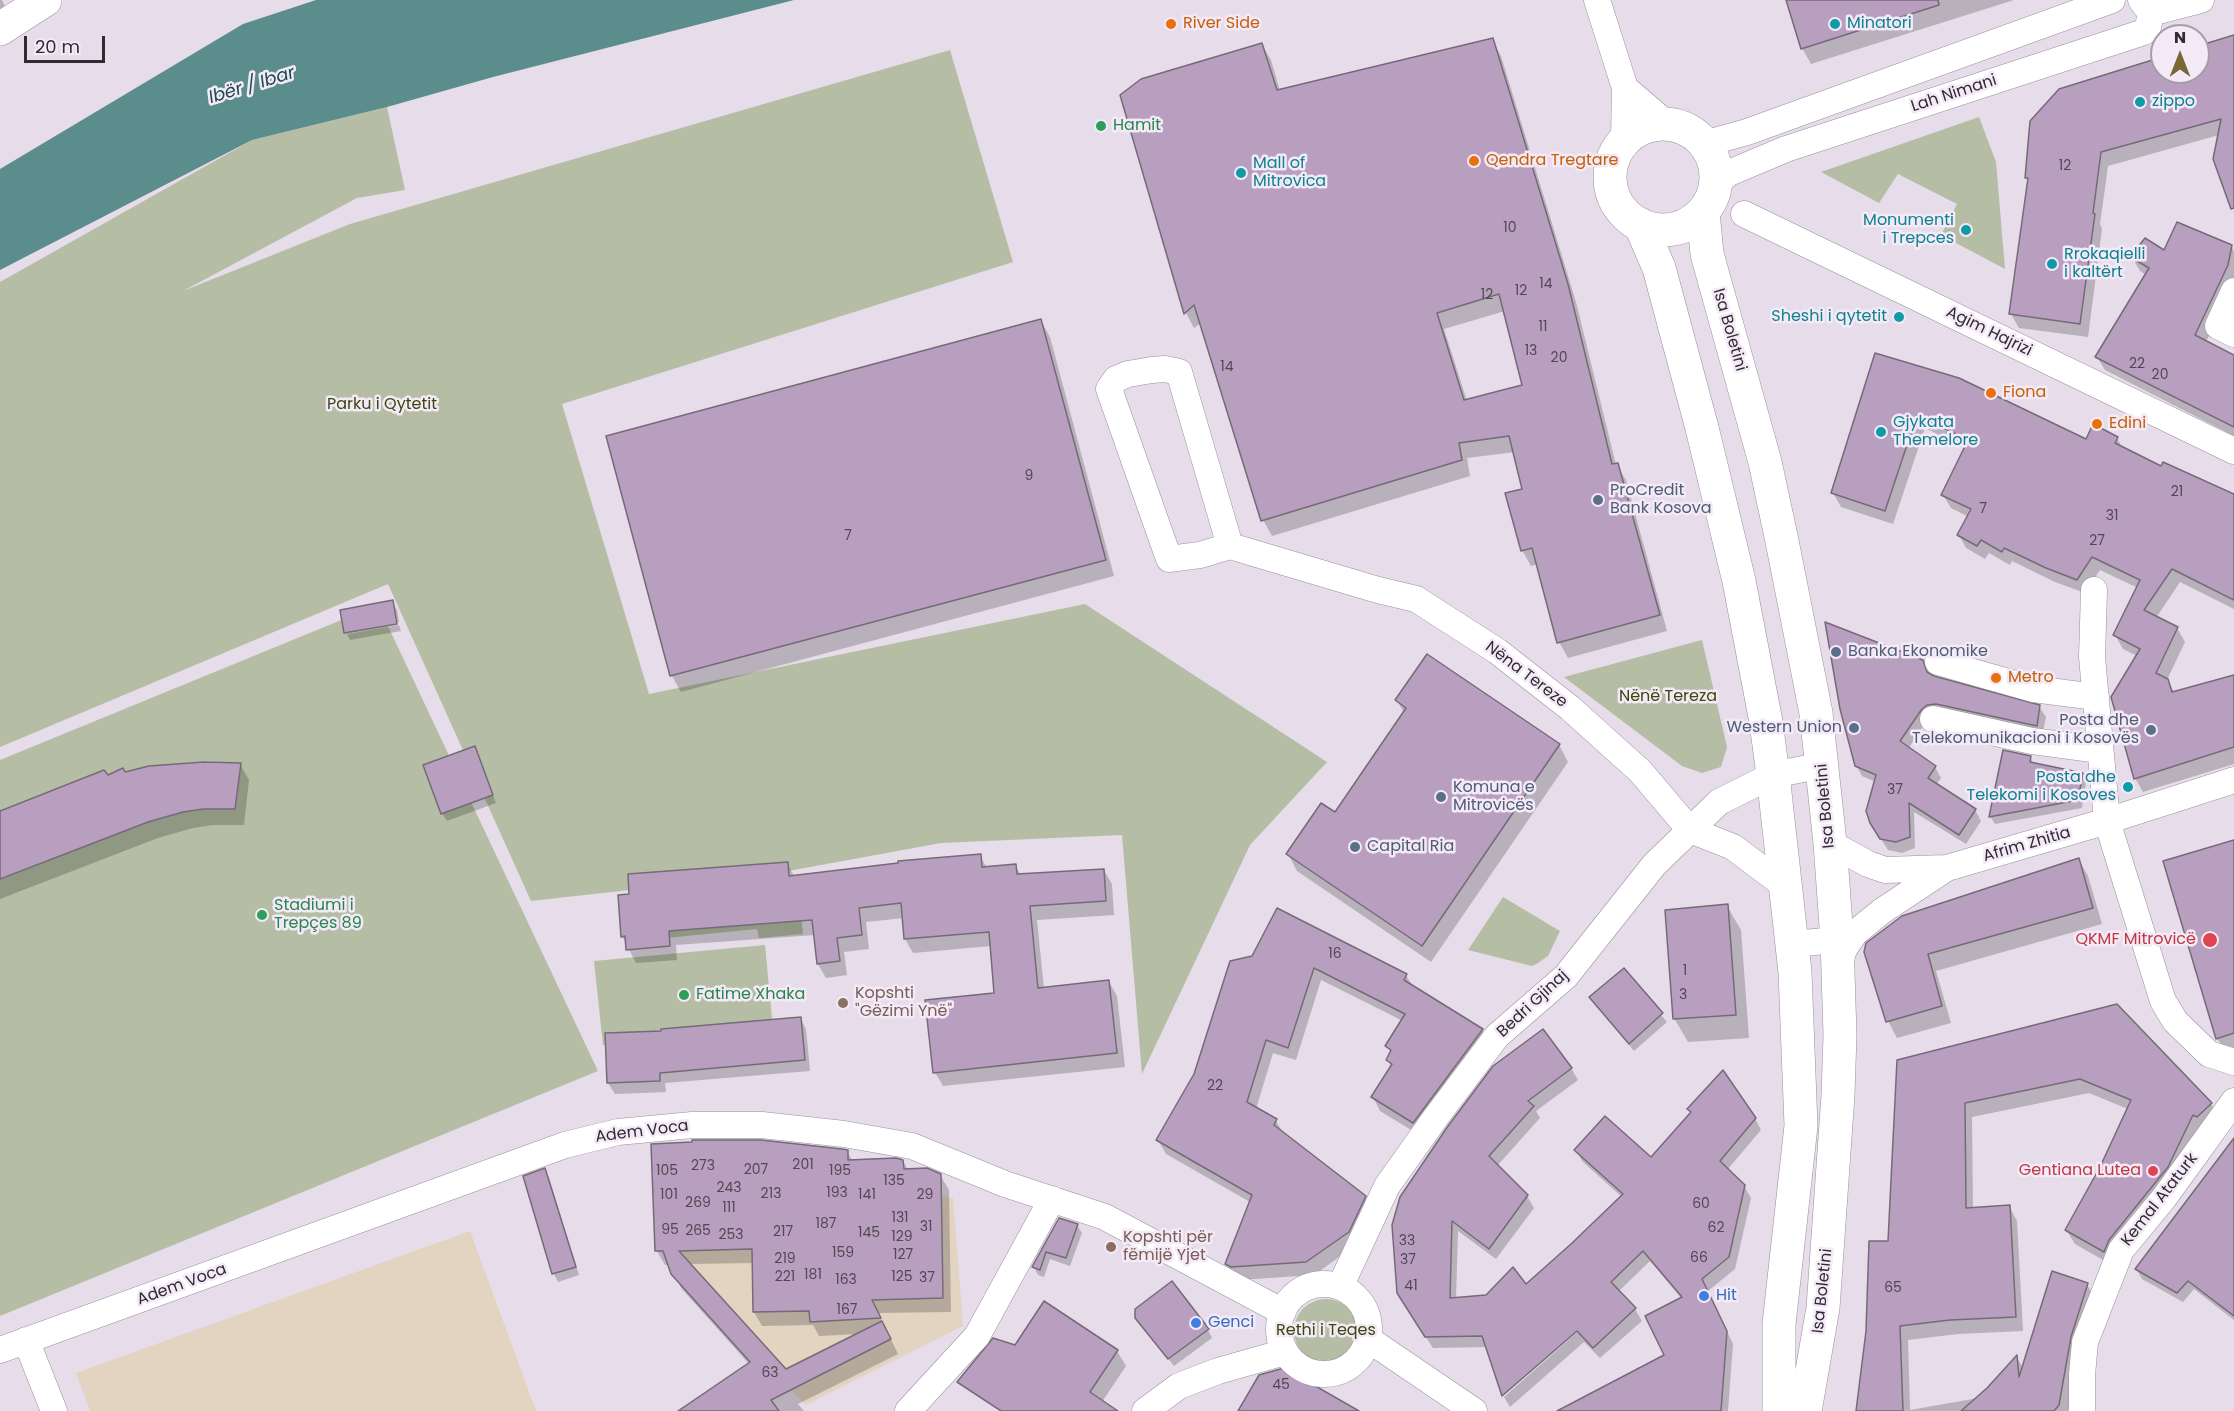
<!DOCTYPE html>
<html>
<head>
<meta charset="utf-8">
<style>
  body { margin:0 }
  #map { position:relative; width:2234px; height:1411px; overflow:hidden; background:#e6dcea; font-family:Poppins,sans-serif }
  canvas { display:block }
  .north { position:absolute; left:2150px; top:24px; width:60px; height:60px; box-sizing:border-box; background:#f4e9f7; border:2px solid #a59da7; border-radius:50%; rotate:0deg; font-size:16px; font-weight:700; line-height:24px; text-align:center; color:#2f2b30 }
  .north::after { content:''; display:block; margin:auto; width:21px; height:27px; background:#7b6635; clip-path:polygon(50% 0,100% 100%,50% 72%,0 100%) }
  .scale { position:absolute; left:24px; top:36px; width:81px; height:27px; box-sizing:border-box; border:3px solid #2f2b30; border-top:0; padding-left:8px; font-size:18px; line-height:21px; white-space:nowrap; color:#2f2b30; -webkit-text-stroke:4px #f4e9f7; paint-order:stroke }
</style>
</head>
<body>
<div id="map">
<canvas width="2234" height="1411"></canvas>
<div class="north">N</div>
<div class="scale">20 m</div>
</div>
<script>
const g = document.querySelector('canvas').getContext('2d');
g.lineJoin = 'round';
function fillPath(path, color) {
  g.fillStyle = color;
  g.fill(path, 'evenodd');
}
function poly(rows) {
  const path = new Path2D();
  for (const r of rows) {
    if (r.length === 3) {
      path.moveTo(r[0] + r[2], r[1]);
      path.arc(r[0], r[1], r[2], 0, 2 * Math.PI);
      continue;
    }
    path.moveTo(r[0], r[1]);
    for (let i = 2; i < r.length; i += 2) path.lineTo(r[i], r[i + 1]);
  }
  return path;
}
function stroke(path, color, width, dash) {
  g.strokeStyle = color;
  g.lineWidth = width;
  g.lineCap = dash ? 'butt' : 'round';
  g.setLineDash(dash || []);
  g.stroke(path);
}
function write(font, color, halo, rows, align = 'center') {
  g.font = font + ' Poppins,sans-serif';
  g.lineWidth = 5;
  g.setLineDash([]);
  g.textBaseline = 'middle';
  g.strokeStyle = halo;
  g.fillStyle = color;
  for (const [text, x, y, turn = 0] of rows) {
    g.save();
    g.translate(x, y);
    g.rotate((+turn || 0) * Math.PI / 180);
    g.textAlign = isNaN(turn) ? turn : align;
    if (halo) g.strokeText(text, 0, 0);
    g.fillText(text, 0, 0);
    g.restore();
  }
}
const commercial = poly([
  [680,1166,836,1173,953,1198,963,1326,806,1405,679,1282],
  [470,1231,536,1411,90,1411,76,1373]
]);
const green = poly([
  [950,50,1013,262,562,404,649,694,1085,604,1327,762,1250,845,1142,1074,1122,835,941,843,772,874,531,901,388,584,0,747,0,282,252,140,387,107,405,190,357,198,183,291,350,224],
  [1979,117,1996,162,2005,269,1941,235,1957,204,1898,174,1879,203,1821,172],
  [378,605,598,1071,0,1316,0,760],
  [1702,640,1727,747,1721,767,1702,773,1682,766,1564,677],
  [797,879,803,934,759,938,757,929,656,939,651,894],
  [1503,897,1560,931,1548,956,1538,963,1532,966,1468,950],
  [765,945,773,1029,603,1045,594,961],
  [1326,1331,32]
]);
const water = poly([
  [316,0,794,0,493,77,387,107,252,140,0,270,0,169,243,24]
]);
const shadow = poly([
  [0,0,2,0,8,13,0,17],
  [1787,0,2014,0,1811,64,1802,48],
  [2234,37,2234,198,2219,135,2108,166,2100,224,2102,229,2088,337,2019,328,2011,314,2029,182,2026,177,2162,59,2162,72,2198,72,2198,48],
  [1492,40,1501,56,1576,302,1616,465,1626,480,1667,631,1568,658,1559,642,1538,564,1531,566,1522,550,1524,490,1515,452,1467,458,1470,476,1272,536,1263,520,1201,323,1194,328,1186,313,1122,96,1262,45,1271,60,1280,91],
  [1505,311,1524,386,1467,401,1444,329],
  [2231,246,2234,251,2234,282,2206,342,2234,357,2234,436,2105,370,2097,357,2146,275,2140,271,2132,257],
  [1041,321,1050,337,1114,576,681,692,672,676,607,437],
  [1876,355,2087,441,2117,438,2123,449,2162,468,2234,496,2234,609,2180,582,2156,618,2177,628,2185,642,2167,680,2175,693,2234,676,2234,764,2143,792,2135,778,2137,656,2123,649,2115,635,2138,588,2100,570,2085,593,2055,582,2012,561,2010,565,1989,553,1985,559,1966,548,1959,535,1969,517,1951,508,1943,495,1966,448,1925,428,1893,524,1841,507,1833,493],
  [392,602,397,610,399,622,346,631,346,634,342,611],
  [399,625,401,631,350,640,347,634],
  [1922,661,1930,676,2039,706,2046,717,2042,736,1928,719,1908,749,1935,767,1941,778,1936,785,1975,810,1981,821,1966,844,1914,812,1915,848,1902,853,1888,850,1878,834,1876,782,1862,776,1856,765],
  [1397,700,1559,745,1568,762,1431,962,1297,871,1288,854,1335,814,1404,713],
  [475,748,496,803,447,821,442,813],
  [2030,757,2034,764,2082,774,2086,782,2082,808,1995,824,1990,816],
  [240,764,249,780,244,825,213,825,193,828,158,838,0,899,0,812,108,777],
  [2234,841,2234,1051,2226,1053,2217,1038],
  [980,856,987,868,1015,865,1021,876,1104,870,1112,884,1114,915,1037,920,1044,989,1109,982,1117,996,1125,1067,943,1086,935,1072,996,994,991,946,913,953,905,939,904,918,866,922,869,949,844,952,847,975,826,978,818,964,815,935,676,945,677,960,636,963,622,936,787,864,795,877],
  [2079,860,2088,876,2102,924,1936,971,1951,1023,1897,1038,1888,1021,1866,952],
  [1727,906,1741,930,1749,1038,1688,1042,1674,1018],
  [1253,958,1406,975,1413,987,1482,1030,1490,1044,1421,1136,1380,1111,1373,1097,1392,1067,1387,1060,1391,1053,1387,1046,1403,1021,1321,980,1296,1060,1273,1053,1256,1109,1276,1121,1284,1134,1365,1197,1372,1211,1356,1245,1314,1275,1239,1280,1235,1277,1227,1264,1250,1202,1166,1154,1158,1140,1196,1075],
  [1623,970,1667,1022,1634,1051,1591,998],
  [2117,1006,2211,1104,2219,1118,2112,1265,2075,1244,2066,1230,2101,1167,2128,1109,2089,1093,1972,1117,1973,1209,2009,1206,2017,1221,2023,1331,1958,1334,1908,1340,1910,1410,1978,1398,2017,1358,2023,1368,2087,1285,2096,1299,2078,1352,2068,1411,1858,1411,1889,1242,1899,1061],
  [800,1018,806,1029,810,1071,665,1083,666,1092,615,1094,608,1083],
  [1571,1068,1578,1080,1536,1111,1540,1118,1497,1166,1527,1196,1534,1208,1496,1259,1458,1231,1456,1299,1486,1296,1526,1286,1622,1197,1583,1162,1576,1151,1651,1159,1755,1118,1761,1130,1727,1170,1744,1186,1751,1198,1735,1269,1708,1291,1733,1344,1728,1411,1561,1411,1666,1356,1682,1299,1650,1261,1618,1292,1635,1309,1642,1321,1600,1358,1584,1342,1510,1407,1504,1397,1583,1327,1487,1347,1433,1348,1405,1305,1449,1127],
  [2234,1140,2234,1320,2194,1289,2183,1302,2142,1279,2137,1270],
  [847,1151,853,1162,903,1161,908,1170,940,1175,949,1190,951,1312,878,1313,898,1354,798,1404,804,1411,702,1411,749,1364,681,1288,670,1265,665,1265,657,1251],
  [753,1263,754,1312,762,1326,813,1325,819,1336,859,1334,785,1371,690,1264],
  [545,1170,549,1178,579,1275,558,1282,554,1274,525,1177],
  [1060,1219,1077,1225,1082,1233,1070,1266,1050,1259,1044,1277,1038,1275,1034,1267],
  [1045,1303,1117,1351,1126,1366,1102,1402,1116,1411,1009,1411,1015,1347],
  [1142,1326,1208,1330,1212,1338,1174,1366]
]);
const building = poly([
  [1786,0,1938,0,1939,5,1801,49,1786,0],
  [2234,35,2234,208,2231,209,2213,159,2221,119,2101,152,2093,213,2095,214,2080,324,2009,314,2028,178,2025,178,2030,121,2059,89,2162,57,2162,72,2198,72,2198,46,2234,35],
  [1493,38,1568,284,1612,464,1618,463,1660,615,1557,643,1532,548,1521,551,1505,493,1522,489,1509,436,1459,443,1462,460,1261,521,1194,305,1184,314,1120,95,1141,79,1262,43,1277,90,1493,38],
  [1499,294,1522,385,1464,400,1437,313,1499,294],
  [2177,222,2232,245,2228,265,2195,335,2234,355,2234,427,2095,357,2149,268,2130,257,2145,238,2164,250,2177,222],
  [1041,319,1106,560,670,676,606,436,1041,319],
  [1875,353,1959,378,2086,439,2093,424,2118,437,2115,443,2161,466,2163,462,2234,494,2234,600,2172,569,2144,610,2178,627,2156,673,2168,679,2172,692,2234,675,2234,747,2134,779,2111,697,2140,649,2113,635,2140,580,2092,557,2077,580,2046,568,2004,548,2002,552,1981,540,1977,546,1957,535,1971,509,1941,495,1968,440,1917,415,1885,511,1831,493,1875,353],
  [393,600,397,624,344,633,340,610,393,600],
  [1825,622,1923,660,1927,672,1934,676,2040,705,2037,726,1936,704,1927,705,1922,709,1900,741,1936,766,1928,778,1976,809,1959,835,1909,803,1910,837,1896,842,1880,839,1870,823,1866,811,1876,775,1855,766,1840,709,1825,622],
  [1427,654,1560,744,1422,946,1286,854,1321,803,1335,812,1406,708,1395,700,1427,654],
  [475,746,493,795,441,814,423,765,475,746],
  [2003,750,2031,756,2030,762,2083,773,2078,800,1989,817,2003,750],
  [204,762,241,763,235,809,203,809,183,812,148,822,0,879,0,811,104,770,108,775,123,768,125,772,149,766,204,762],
  [2234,840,2234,1033,2216,1039,2163,861,2234,840],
  [981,854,982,867,1016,864,1017,874,1104,869,1106,901,1030,906,1038,988,1109,980,1117,1053,933,1073,925,1000,994,993,989,932,904,939,901,903,859,908,862,935,837,938,840,961,817,964,812,920,669,931,670,946,626,950,625,936,621,937,618,895,629,894,628,874,788,862,789,876,898,863,898,861,981,854],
  [2079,858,2093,908,1928,954,1942,1006,1886,1022,1864,952,1866,943,1902,916,2079,858],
  [1728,904,1736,1015,1673,1019,1665,910,1728,904],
  [1277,908,1407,974,1404,980,1483,1029,1413,1123,1371,1097,1392,1064,1386,1060,1391,1050,1385,1046,1405,1014,1314,968,1288,1048,1266,1040,1247,1102,1277,1119,1274,1125,1366,1196,1349,1232,1306,1262,1231,1267,1225,1264,1252,1195,1156,1140,1194,1074,1230,961,1252,956,1277,908],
  [1624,968,1663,1013,1629,1044,1589,997,1624,968],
  [2117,1004,2212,1103,2197,1117,2193,1115,2168,1167,2109,1240,2104,1252,2065,1230,2100,1167,2131,1100,2080,1079,1965,1103,1966,1208,2010,1205,2016,1317,1950,1320,1900,1326,1903,1411,1856,1411,1866,1331,1869,1241,1888,1241,1897,1060,2117,1004],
  [801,1017,805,1060,660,1073,660,1081,607,1083,605,1033,661,1031,661,1029,801,1017],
  [1543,1029,1572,1068,1528,1101,1534,1106,1489,1156,1528,1195,1489,1249,1452,1221,1450,1298,1486,1295,1513,1267,1526,1284,1571,1244,1623,1194,1574,1150,1605,1116,1651,1157,1691,1112,1687,1109,1723,1070,1756,1118,1720,1161,1745,1185,1729,1257,1702,1279,1727,1331,1721,1411,1557,1411,1664,1355,1645,1316,1682,1297,1643,1251,1611,1282,1636,1308,1593,1348,1577,1331,1502,1396,1482,1336,1425,1337,1397,1293,1392,1225,1400,1197,1448,1126,1493,1066,1543,1029],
  [2234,1138,2234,1316,2188,1281,2177,1293,2135,1269,2234,1138],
  [692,1140,761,1140,842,1149,848,1150,848,1160,896,1158,903,1160,904,1169,927,1168,941,1174,943,1298,872,1300,881,1318,810,1322,809,1311,753,1312,752,1249,679,1251,786,1369,882,1321,891,1339,771,1400,779,1411,678,1411,750,1362,671,1274,663,1251,655,1251,651,1144,692,1142,692,1140],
  [545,1168,576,1267,552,1274,523,1176,545,1168],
  [1059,1218,1078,1224,1066,1258,1046,1252,1040,1270,1032,1267,1059,1218],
  [2052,1271,2088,1283,2071,1337,2059,1405,2054,1411,1961,1411,1987,1388,2017,1355,2019,1377,2052,1271],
  [1172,1281,1209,1329,1168,1359,1135,1318,1135,1309,1172,1281],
  [1044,1301,1118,1350,1090,1392,1118,1411,1001,1411,957,1382,993,1338,1015,1345,1044,1301],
  [1284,1368,1359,1411,1238,1411,1259,1375,1284,1368]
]);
const street = poly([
  [1597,0,1625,88,1624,140],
  [2151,13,2201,0],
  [1625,88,1667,124],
  [1703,142,1711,142,1747,132,2112,0],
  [1715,185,1729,173,1786,149,2144,32,2148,27,2151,13,2141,0],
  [1744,214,2234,451],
  [2234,291,2218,326,2234,334],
  [1230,546,1179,372,1165,369,1152,370,1128,374,1116,379,1109,389,1169,559,1200,555,1230,546,1378,590,1416,599,1497,651,1570,708,1640,771,1690,830,1733,847,1785,886],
  [2094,590,2092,657,2107,821,2163,1001,2175,1021,2209,1054,2234,1062],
  [1938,662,2033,689,2096,697],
  [1933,719,2032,741,2100,750],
  [1830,843,1868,864,1885,870,1947,868,1882,911,1855,933,1844,949,1839,967],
  [1947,868,2107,821,2234,780],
  [1792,944,1837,940],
  [1324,1329,45],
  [1340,1287,1387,1186,1436,1117,1497,1036,1566,976,1654,865,1719,802,1773,775,1823,765],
  [1368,1339,1474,1411],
  [26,1340,54,1411],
  [0,1350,565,1145,618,1132,692,1125,762,1125,844,1134,912,1146,1005,1184,1105,1217,1283,1312],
  [908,1411,977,1336,1052,1199],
  [1145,1411,1179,1386,1218,1371,1285,1352],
  [2082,1411,2082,1375,2085,1342,2121,1250,2164,1198,2234,1101]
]);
const secondary = poly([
  [0,29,45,0],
  [1663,177,53],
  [1703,212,1707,254,1765,462,1782,541,1816,713,1830,843,1837,940,1840,1035,1838,1095,1823,1308,1805,1411],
  [1640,224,1659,268,1702,428,1739,581,1766,722,1773,775,1795,972,1801,1126,1779,1324,1779,1411]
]);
const markers = [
  [1171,24,6,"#e8710a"],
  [1835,24,6,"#0f9aa8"],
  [2140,102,6,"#0f9aa8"],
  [1101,126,6,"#2e9e5b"],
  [1474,161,6,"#e8710a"],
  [1241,173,6,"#0f9aa8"],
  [1966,230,6,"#0f9aa8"],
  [2052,264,6,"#0f9aa8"],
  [1899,317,6,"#0f9aa8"],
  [1991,393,6,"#e8710a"],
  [2097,424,6,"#e8710a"],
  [1881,432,6,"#0f9aa8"],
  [1598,500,6,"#5c6f8a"],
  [1836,652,6,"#5c6f8a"],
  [1996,678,6,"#e8710a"],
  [1854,728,6,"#5c6f8a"],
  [2151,730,6,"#5c6f8a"],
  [2128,787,6,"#0f9aa8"],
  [1441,797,6,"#5c6f8a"],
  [1355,847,6,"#5c6f8a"],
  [262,915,6,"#2e9e5b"],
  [2210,940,8,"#e0444e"],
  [684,995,6,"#2e9e5b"],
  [843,1003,6,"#8d6e63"],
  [2153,1171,6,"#e0444e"],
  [1111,1247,6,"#8d6e63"],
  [1704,1296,6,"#3f7fe0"],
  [1196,1323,6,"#3f7fe0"]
];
const numberNames = [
  ["12",2065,166],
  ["10",1510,228],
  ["14",1546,284],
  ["12",1521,291],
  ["12",1487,295],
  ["11",1543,327],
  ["13",1531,351],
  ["20",1559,358],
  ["22",2137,364],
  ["14",1227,367],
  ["20",2160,375],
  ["9",1029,476],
  ["21",2177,492],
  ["7",1983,509],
  ["31",2112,516],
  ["7",848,536],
  ["27",2097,541],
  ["37",1895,790],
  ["16",1335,954],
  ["1",1685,971],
  ["3",1683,995],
  ["22",1215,1086],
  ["201",803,1165],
  ["273",703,1166],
  ["207",756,1170],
  ["105",667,1171],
  ["195",840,1171],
  ["135",894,1181],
  ["243",729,1188],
  ["193",837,1193],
  ["213",771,1194],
  ["101",669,1195],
  ["141",867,1195],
  ["29",925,1195],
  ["269",698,1203],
  ["60",1701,1204],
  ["111",729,1208],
  ["131",900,1218],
  ["187",826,1224],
  ["31",926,1227],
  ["62",1716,1228],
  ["95",670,1230],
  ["265",698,1231],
  ["217",783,1232],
  ["145",869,1233],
  ["253",731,1235],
  ["129",902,1237],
  ["33",1407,1241],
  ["159",843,1253],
  ["127",903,1255],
  ["66",1699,1258],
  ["219",785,1259],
  ["37",1408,1260],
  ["181",813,1275],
  ["221",785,1277],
  ["125",902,1277],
  ["37",927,1278],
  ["163",846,1280],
  ["41",1411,1286],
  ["65",1893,1288],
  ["167",847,1310],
  ["63",770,1373],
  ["45",1281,1385]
];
const foodNames = [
  ["River Side",1183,24],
  ["Qendra Tregtare",1486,161],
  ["Fiona",2003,393],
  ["Edini",2109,424],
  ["Metro",2008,678]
];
const cultureNames = [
  ["Minatori",1847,24],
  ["zippo",2152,102],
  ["Mall of",1253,164],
  ["Mitrovica",1253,182],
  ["Monumenti",1954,221,"right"],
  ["i Trepces",1954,239,"right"],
  ["Rrokaqielli",2064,255],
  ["i kaltërt",2064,273],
  ["Sheshi i qytetit",1887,317,"right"],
  ["Gjykata",1893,423],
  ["Themelore",1893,441],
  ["Posta dhe",2116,778,"right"],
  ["Telekomi i Kosoves",2116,796,"right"]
];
const streetNames = [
  ["Lah Nimani",1954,94,-18],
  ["Isa Boletini",1729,330,74],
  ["Agim Hajrizi",1989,332,26],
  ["Nëna Tereze",1526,675,37],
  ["Isa Boletini",1826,806,-95],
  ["Afrim Zhitia",2027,845,-16],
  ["Bedri Gjinaj",1533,1004,-43],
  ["Adem Voca",642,1132,-7],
  ["Kemal Ataturk",2160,1200,-52],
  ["Adem Voca",182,1285,-20],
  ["Isa Boletini",1823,1291,-84]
];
const leisureNames = [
  ["Hamit",1113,126],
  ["Stadiumi i",274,906],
  ["Trepçes 89",274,924],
  ["Fatime Xhaka",696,995]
];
const parkNames = [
  ["Parku i Qytetit",382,405],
  ["Nënë Tereza",1668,697],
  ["Rethi i Teqes",1326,1331]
];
const serviceNames = [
  ["ProCredit",1610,491],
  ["Bank Kosova",1610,509],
  ["Banka Ekonomike",1848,652],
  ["Posta dhe",2139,721,"right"],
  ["Telekomunikacioni i Kosovës",2139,739,"right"],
  ["Western Union",1842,728,"right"],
  ["Komuna e",1453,788],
  ["Mitrovicës",1453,806],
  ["Capital Ria",1367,847]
];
const healthNames = [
  ["QKMF Mitrovicë",2196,940],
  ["Gentiana Lutea",2141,1171]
];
const educationNames = [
  ["Kopshti",855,994],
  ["\"Gëzimi Ynë\"",855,1012],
  ["Kopshti për",1123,1238],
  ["fëmijë Yjet",1123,1256]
];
const shopNames = [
  ["Hit",1716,1296],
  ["Genci",1208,1323]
];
const waterNames = [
  ["Ibër / Ibar",252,86,-17]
];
fillPath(commercial, '#e2d4c1');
fillPath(green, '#b5bea4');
fillPath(water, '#5b8d8d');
fillPath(shadow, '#0003');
fillPath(building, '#b89fc0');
stroke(building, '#746b77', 1.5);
stroke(street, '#99909c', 27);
stroke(secondary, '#99909c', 34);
stroke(street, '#fff', 26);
stroke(secondary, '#fff', 33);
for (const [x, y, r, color] of markers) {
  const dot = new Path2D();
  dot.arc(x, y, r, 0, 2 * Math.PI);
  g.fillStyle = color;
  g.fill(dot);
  stroke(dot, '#f4e9f7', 2);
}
write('14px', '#514854', null, numberNames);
write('16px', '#c56008', '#f4e9f7', foodNames, 'left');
write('16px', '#0d838f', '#f4e9f7', cultureNames, 'left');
write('16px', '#2f2b30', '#f4e9f7', streetNames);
write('16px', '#27864d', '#f4e9f7', leisureNames, 'left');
write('16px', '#39480b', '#f4e9f7', parkNames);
write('16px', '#4e5e75', '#f4e9f7', serviceNames, 'left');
write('16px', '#be3a42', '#f4e9f7', healthNames, 'right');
write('16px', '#785e54', '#f4e9f7', educationNames, 'left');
write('16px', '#366cbe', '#f4e9f7', shopNames, 'left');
write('italic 18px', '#1b4a4b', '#f4e9f7', waterNames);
</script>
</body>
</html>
